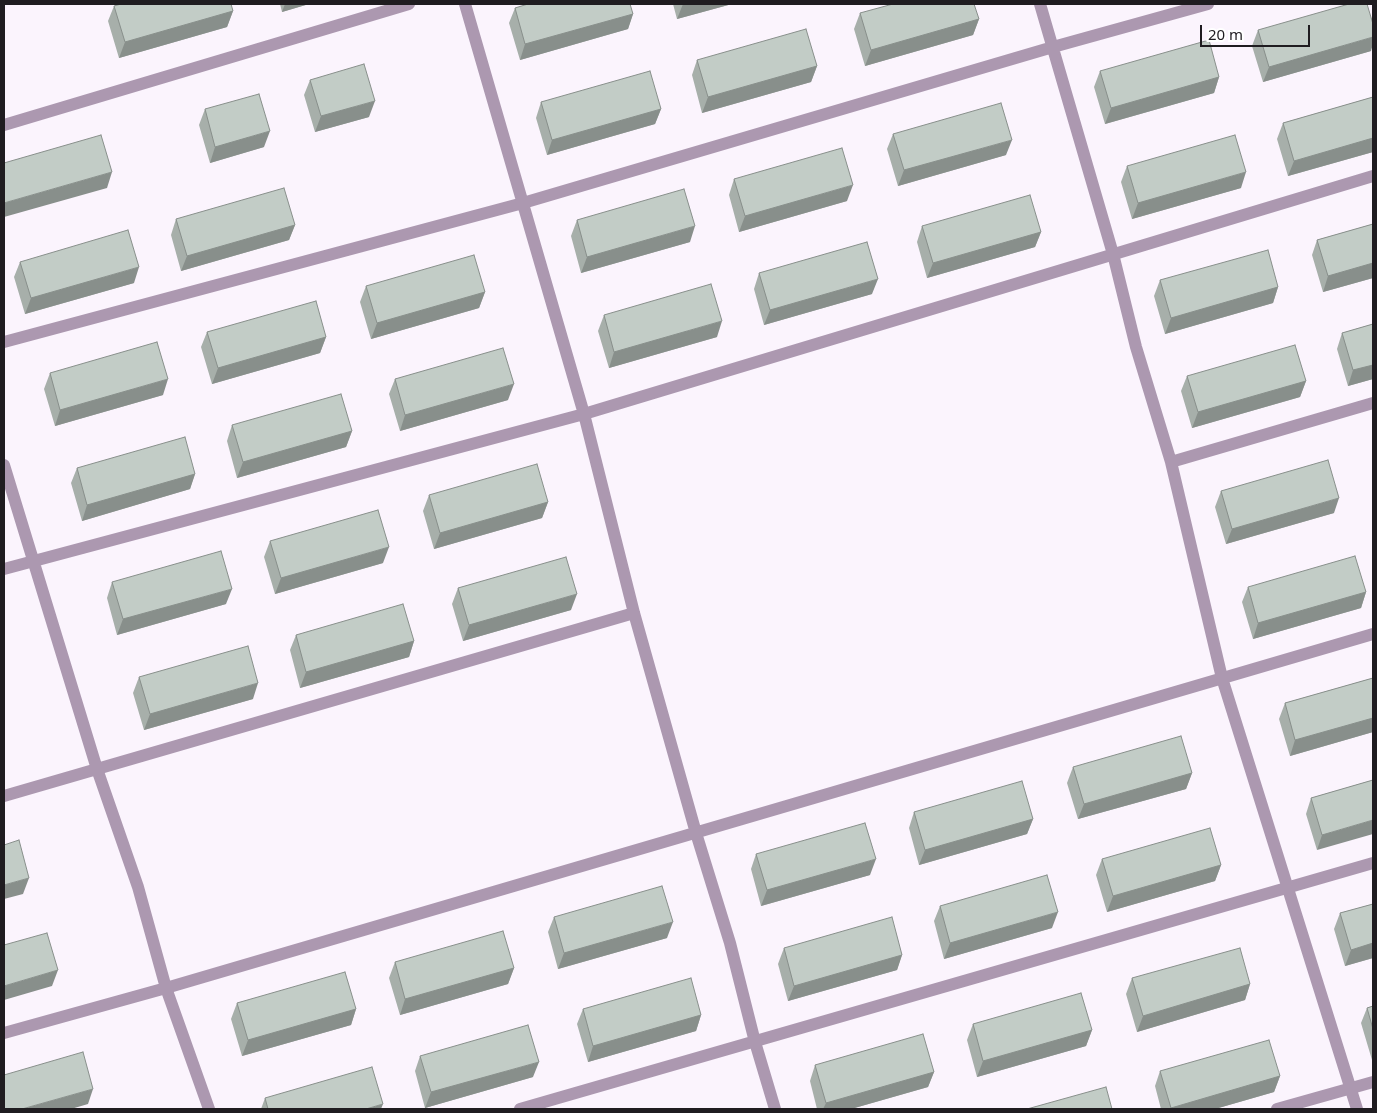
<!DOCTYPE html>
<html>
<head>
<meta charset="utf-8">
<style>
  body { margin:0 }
  #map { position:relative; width:1377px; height:1113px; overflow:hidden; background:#fbf4fd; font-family:"Noto Sans",sans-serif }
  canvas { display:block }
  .frame { position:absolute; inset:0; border:5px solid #1f1c20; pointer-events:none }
  .scale { position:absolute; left:1200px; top:25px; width:110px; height:22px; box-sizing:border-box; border:2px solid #1f1c20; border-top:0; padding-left:6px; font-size:15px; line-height:18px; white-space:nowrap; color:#1f1c20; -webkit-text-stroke:4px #fff; paint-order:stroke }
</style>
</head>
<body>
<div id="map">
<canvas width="1377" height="1113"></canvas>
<div class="frame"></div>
<div class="scale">20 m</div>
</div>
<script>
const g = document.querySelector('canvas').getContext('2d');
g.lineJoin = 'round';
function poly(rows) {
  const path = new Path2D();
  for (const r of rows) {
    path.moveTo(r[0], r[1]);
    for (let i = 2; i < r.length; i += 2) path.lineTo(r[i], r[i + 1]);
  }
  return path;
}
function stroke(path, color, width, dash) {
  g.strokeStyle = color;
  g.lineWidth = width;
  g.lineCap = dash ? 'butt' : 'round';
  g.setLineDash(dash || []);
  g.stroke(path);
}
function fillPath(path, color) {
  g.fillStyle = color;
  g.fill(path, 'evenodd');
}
const minor = poly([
  [465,4,584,414,634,613,696,833,730,943,755,1042,775,1109],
  [1040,4,1113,254,1136,347,1171,462,1222,678,1357,1109],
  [4,125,409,4],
  [4,342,523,203,1053,47,1208,4],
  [1171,462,1373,403],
  [4,465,97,769,138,887,166,988,209,1109],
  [4,569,584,414,1373,176],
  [4,796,634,613],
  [4,1033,166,988,1373,634],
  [520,1109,1373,863],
  [1277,1109,1373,1082]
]);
const wall = poly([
  [280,4,309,4,282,12],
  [673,4,732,4,677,19],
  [114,6,233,11,227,27,119,58,108,21],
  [515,8,633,14,628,29,520,60,509,23],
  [860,13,979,19,973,35,865,66,854,29],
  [1258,30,1371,51,1263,82,1252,46],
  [697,60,817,66,811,82,702,113,692,75],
  [1100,71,1219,77,1214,93,1105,124,1094,87],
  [310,80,369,117,315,132,304,95],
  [1373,97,1373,152,1288,176,1277,139,1283,123],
  [541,102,661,109,655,124,547,155,536,118],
  [205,109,264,147,210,163,199,125],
  [893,134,1006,155,898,186,887,149],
  [1127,166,1241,188,1132,219,1121,182],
  [734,179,847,201,739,232,729,195],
  [176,219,295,225,289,240,181,271,171,235],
  [577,220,690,242,581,273,571,236],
  [1373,224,1373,278,1323,292,1312,255,1317,240],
  [922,226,1041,232,1035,247,927,278,917,242],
  [20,262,134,283,25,314,14,277],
  [759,273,872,294,764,325,754,289],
  [1160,280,1278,287,1273,303,1165,334,1154,296],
  [366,286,485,292,479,308,371,339,360,302],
  [604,315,717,337,609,368,598,331],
  [1373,324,1373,379,1348,386,1337,349,1342,333],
  [207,332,326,337,320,353,212,384,201,347],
  [50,373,163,395,55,426,44,389],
  [1187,376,1306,381,1300,397,1192,428,1181,391],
  [395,379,508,400,400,431,389,394],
  [232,425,352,431,346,447,237,478,227,441],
  [77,468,195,474,190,489,82,521,71,483],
  [1221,491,1334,513,1226,544,1215,507],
  [429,495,548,502,542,518,434,549,423,511],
  [270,541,383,563,275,594,264,557],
  [112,582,226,604,117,635,107,598],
  [1248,587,1366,592,1361,608,1253,639,1242,602],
  [458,588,571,610,463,641,452,604],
  [296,635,414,641,409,657,300,688,290,650],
  [139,677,253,699,144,730,133,693],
  [1373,678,1373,732,1290,756,1279,719,1285,703],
  [1073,767,1192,773,1186,789,1078,819,1067,783],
  [1373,780,1317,850,1306,814,1311,798],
  [914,812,1033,819,1027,834,919,865,909,828],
  [756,854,870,875,761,906,751,869],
  [1102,859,1221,865,1215,881,1107,912,1096,875],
  [1373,904,1373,958,1345,966,1334,929,1340,913],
  [940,906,1052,928,944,959,934,921],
  [554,917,667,938,558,969,548,932],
  [784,948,902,955,897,970,788,1001,778,964],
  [395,962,514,968,508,984,400,1015,389,978],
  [1132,978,1250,984,1245,1000,1137,1032,1126,994],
  [237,1003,356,1009,351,1025,242,1056,231,1019],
  [1373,1006,1373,1060,1372,1060,1361,1023,1367,1008],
  [583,1009,701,1015,696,1031,588,1062,577,1024],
  [973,1024,1092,1030,1086,1046,977,1077,967,1040],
  [420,1056,533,1077,425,1108,415,1071],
  [815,1065,934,1072,928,1087,851,1109,817,1109,810,1081],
  [1160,1071,1280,1076,1274,1092,1215,1109,1161,1109,1155,1086],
  [265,1098,381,1109,261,1109]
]);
const shadedWall = poly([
  [285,4,309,4,282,12],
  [683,4,732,4,677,19],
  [233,11,227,27,119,58,125,42],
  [633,14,628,29,520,60,525,44],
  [979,19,973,35,865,66,871,50],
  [1373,37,1373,44,1371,51,1263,82,1269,67],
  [817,66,811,82,702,113,708,97],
  [1219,77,1214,93,1105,124,1111,108],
  [375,101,369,117,315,132,321,116],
  [661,109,655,124,547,155,552,140],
  [270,131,264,147,210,163,215,147],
  [1373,138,1373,152,1288,176,1294,161],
  [1012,140,1006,155,898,186,904,170],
  [112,172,107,188,4,217,4,203],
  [1246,172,1241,188,1132,219,1138,203],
  [853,185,847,201,739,232,745,216],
  [295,225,289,240,181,271,187,256],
  [695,226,690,242,581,273,587,257],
  [1041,232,1035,247,927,278,933,263],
  [1373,263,1373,278,1323,292,1328,276],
  [139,267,134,283,25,314,31,298],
  [878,279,872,294,764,325,770,310],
  [1278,287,1273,303,1165,334,1171,318],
  [485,292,479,308,371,339,377,323],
  [722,321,717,337,609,368,614,352],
  [326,337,320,353,212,384,218,368],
  [1373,365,1373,379,1348,386,1353,370],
  [168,379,163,395,55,426,60,410],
  [1306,381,1300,397,1192,428,1198,412],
  [514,384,508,400,400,431,405,415],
  [352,431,346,447,237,478,243,462],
  [195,474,190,489,82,521,87,505],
  [1339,498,1334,513,1226,544,1232,529],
  [548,502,542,518,434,549,440,533],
  [389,547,383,563,275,594,281,578],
  [232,589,226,604,117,635,123,619],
  [1366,592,1361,608,1253,639,1258,623],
  [577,594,571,610,463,641,469,625],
  [414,641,409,657,300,688,306,672],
  [258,683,253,699,144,730,150,714],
  [1373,718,1373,732,1290,756,1295,740],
  [1192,773,1186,789,1078,819,1084,804],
  [1033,819,1027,834,919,865,925,850],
  [1373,820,1373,834,1317,850,1322,835],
  [876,859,870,875,761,906,767,890],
  [1221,865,1215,881,1107,912,1113,896],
  [29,878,23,894,4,899,4,885],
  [1058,912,1052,928,944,959,950,943],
  [673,922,667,938,558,969,564,953],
  [1373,943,1373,958,1345,966,1351,950],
  [902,955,897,970,788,1001,794,986],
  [514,968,508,984,400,1015,405,999],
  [58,970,52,986,4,1000,4,986],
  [1250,984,1245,1000,1137,1032,1143,1016],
  [356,1009,351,1025,242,1056,248,1040],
  [701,1015,696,1031,588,1062,593,1046],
  [1092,1030,1086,1046,977,1077,983,1061],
  [539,1062,533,1077,425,1108,431,1092],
  [934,1072,928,1087,851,1109,823,1109,826,1103],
  [1280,1076,1274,1092,1215,1109,1171,1109,1171,1108],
  [93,1089,88,1104,71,1109,22,1109],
  [383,1104,381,1109,366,1109]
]);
const building = poly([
  [121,4,231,4,233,11,125,42,114,6,121,4],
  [528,4,630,4,633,14,525,44,515,8,528,4],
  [893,4,974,4,979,19,871,50,860,13,893,4],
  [1349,4,1367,4,1373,24,1373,37,1269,67,1258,30,1349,4],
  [806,29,817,66,708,97,697,60,806,29],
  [1209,40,1219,77,1111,108,1100,71,1209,40],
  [364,64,375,101,321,116,310,80,364,64],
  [650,71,661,109,552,140,541,102,650,71],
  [259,94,270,131,215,147,205,109,259,94],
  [1373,97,1373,138,1294,161,1283,123,1373,97],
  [1001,103,1012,140,904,170,893,134,1001,103],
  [101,135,112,172,4,203,4,163,101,135],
  [1235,135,1246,172,1138,203,1127,166,1235,135],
  [842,148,853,185,745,216,734,179,842,148],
  [284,188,295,225,187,256,176,219,284,188],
  [684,189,695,226,587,257,577,220,684,189],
  [1030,195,1041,232,933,263,922,226,1030,195],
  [1373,224,1373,263,1328,276,1317,240,1373,224],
  [128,230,139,267,31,298,20,262,128,230],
  [867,242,878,279,770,310,759,273,867,242],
  [1268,250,1278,287,1171,318,1160,280,1268,250],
  [474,255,485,292,377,323,366,286,474,255],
  [711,284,722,321,614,352,604,315,711,284],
  [316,301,326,337,218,368,207,332,316,301],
  [1373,324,1373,365,1353,370,1342,333,1373,324],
  [157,342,168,379,60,410,50,373,157,342],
  [1295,345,1306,381,1198,412,1187,376,1295,345],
  [503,348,514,384,405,415,395,379,503,348],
  [341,394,352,431,243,462,232,425,341,394],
  [185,437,195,474,87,505,77,468,185,437],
  [1328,460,1339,498,1232,529,1221,491,1328,460],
  [537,464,548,502,440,533,429,495,537,464],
  [378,510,389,547,281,578,270,541,378,510],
  [221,551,232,589,123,619,112,582,221,551],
  [1355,556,1366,592,1258,623,1248,587,1355,556],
  [566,557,577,594,469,625,458,588,566,557],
  [403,604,414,641,306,672,296,635,403,604],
  [248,646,258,683,150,714,139,677,248,646],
  [1373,678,1373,718,1295,740,1285,703,1373,678],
  [1181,736,1192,773,1084,804,1073,767,1181,736],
  [1373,780,1373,820,1322,835,1311,798,1373,780],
  [1022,781,1033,819,925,850,914,812,1022,781],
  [865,823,876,859,767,890,756,854,865,823],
  [1210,828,1221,865,1113,896,1102,859,1210,828],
  [19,840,29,878,4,885,4,845,19,840],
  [1047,875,1058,912,950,943,940,906,1047,875],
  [662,886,673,922,564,953,554,917,662,886],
  [1373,904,1373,943,1351,950,1340,913,1373,904],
  [892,917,902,955,794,986,784,948,892,917],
  [503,931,514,968,405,999,395,962,503,931],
  [47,933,58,970,4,986,4,945,47,933],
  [1240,948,1250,984,1143,1016,1132,978,1240,948],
  [345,972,356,1009,248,1040,237,1003,345,972],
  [691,978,701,1015,593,1046,583,1009,691,978],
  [1081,993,1092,1030,983,1061,973,1024,1081,993],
  [1373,1006,1373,1029,1367,1008,1373,1006],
  [528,1025,539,1062,431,1092,420,1056,528,1025],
  [923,1034,934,1072,826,1103,815,1065,923,1034],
  [1269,1040,1280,1076,1171,1108,1160,1071,1269,1040],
  [83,1052,93,1089,22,1109,4,1109,4,1075,83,1052],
  [372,1067,383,1104,366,1109,268,1109,265,1098,372,1067],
  [1106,1087,1112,1109,1027,1109,1106,1087]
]);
stroke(minor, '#ac98b0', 12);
fillPath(wall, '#a7afaa');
fillPath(shadedWall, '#888f8b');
fillPath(building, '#c2ccc6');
stroke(building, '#888f8b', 1);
</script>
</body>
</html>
